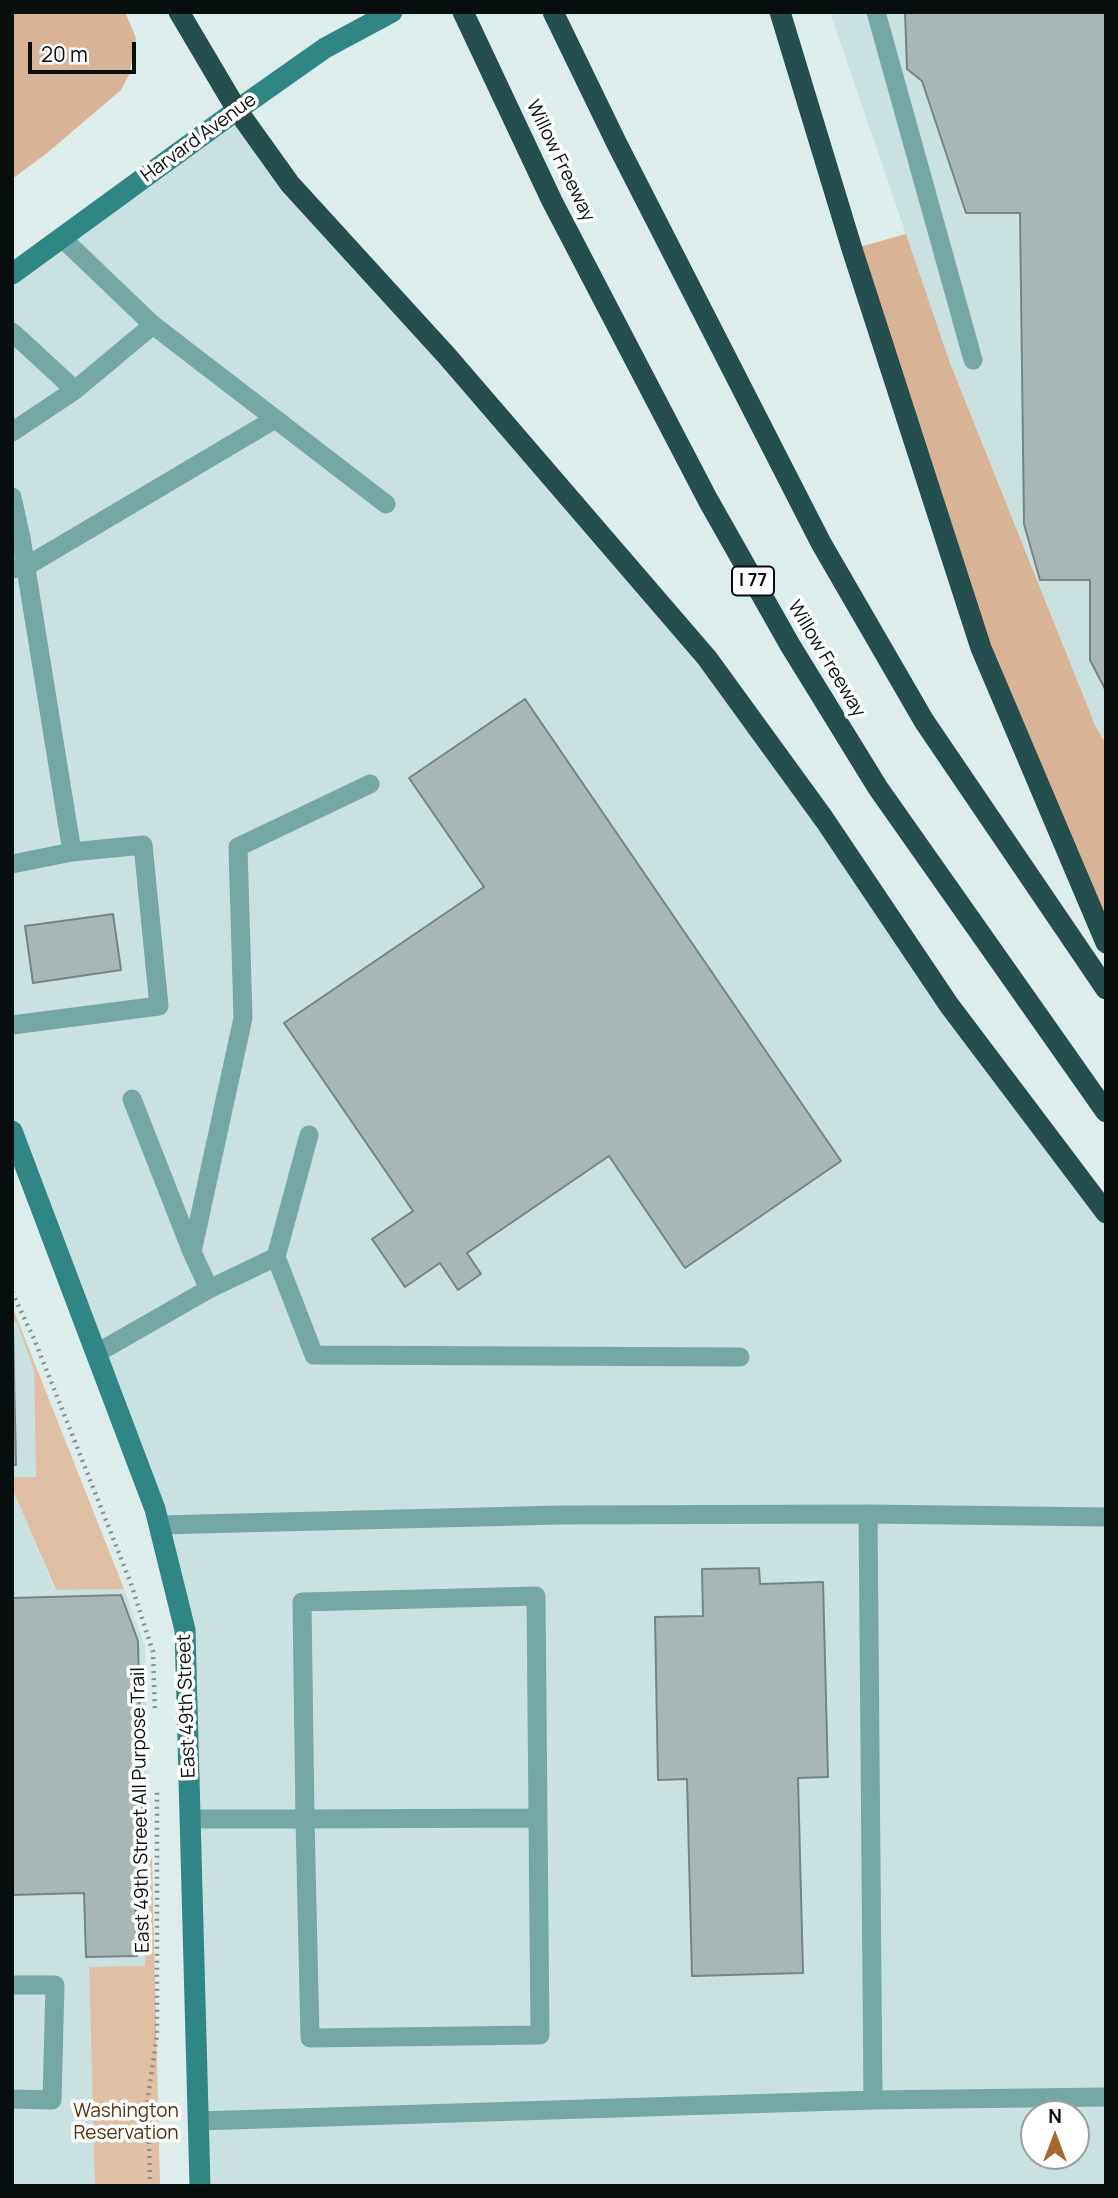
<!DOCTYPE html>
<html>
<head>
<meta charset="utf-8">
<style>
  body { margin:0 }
  #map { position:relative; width:1118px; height:2198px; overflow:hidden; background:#ddedec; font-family:Manrope,sans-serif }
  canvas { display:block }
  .frame { position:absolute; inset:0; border:14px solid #080d0d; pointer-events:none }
  .north { position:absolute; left:1020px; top:2100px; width:70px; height:70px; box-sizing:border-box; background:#fff; border:2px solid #9c9e9e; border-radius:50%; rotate:0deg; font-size:19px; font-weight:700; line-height:28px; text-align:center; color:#080d0d }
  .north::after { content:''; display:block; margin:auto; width:24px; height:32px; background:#a6682d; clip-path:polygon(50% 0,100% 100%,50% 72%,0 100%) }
  .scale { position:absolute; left:28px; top:42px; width:108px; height:32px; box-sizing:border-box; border:4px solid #080d0d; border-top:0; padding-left:9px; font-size:21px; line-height:24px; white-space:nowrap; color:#080d0d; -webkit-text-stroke:5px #fff; paint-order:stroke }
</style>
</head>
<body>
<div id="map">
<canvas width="1118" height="2198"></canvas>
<div class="frame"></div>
<div class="north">N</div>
<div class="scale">20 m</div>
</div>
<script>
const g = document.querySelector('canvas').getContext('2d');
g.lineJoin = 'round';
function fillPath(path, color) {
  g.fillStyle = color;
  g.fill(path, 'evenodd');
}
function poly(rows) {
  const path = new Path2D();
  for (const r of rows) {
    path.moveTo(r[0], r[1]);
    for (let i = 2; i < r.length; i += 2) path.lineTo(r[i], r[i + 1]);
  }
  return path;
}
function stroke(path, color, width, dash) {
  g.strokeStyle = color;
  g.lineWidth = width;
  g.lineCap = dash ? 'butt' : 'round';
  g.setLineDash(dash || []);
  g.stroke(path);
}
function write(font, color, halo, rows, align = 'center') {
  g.font = font + ' Manrope,sans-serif';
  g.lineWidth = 7;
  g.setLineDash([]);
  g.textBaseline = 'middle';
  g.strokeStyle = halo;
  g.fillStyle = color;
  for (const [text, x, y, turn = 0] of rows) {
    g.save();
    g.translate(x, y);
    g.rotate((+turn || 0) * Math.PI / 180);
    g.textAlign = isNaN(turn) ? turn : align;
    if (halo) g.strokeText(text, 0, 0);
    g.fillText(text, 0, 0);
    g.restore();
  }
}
const built = poly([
  [830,12,1106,12,1106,744,1095,725,950,363],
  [237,110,707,658,1106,1213,1106,2186,200,2186,185,1630,159,1525,12,1131,12,274],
  [1034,2114,1076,2114,1076,2156,1034,2156],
  [12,1322,17,1322,34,1371,36,1478,12,1477],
  [12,1488,55,1590,124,1589,145,1646,150,1898,143,1899,145,1966,89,1968,95,2186,12,2186]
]);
const green = poly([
  [12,1306,124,1589,56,1590,12,1488,12,1477,36,1477,34,1371,17,1322,12,1322],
  [149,1859,152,1859,160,2186,95,2186,89,1967,145,1966,143,1899,150,1899]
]);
const forest = poly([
  [12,12,125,12,136,38,129,75,121,90,47,153,12,179],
  [906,234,950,363,1095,725,1106,744,1106,943,981,648,852,249]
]);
const building = poly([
  [905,12,1106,12,1106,691,1090,660,1090,580,1040,580,1024,524,1020,213,966,213,922,81,907,69,905,12],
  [525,699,841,1161,685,1268,609,1156,467,1253,481,1274,458,1290,440,1263,405,1287,372,1239,413,1211,284,1023,484,887,409,778,525,699],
  [113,914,121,970,33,983,25,926,113,914],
  [13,1326,16,1465,12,1465,12,1326,13,1326],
  [759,1568,760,1584,823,1582,828,1777,798,1778,803,1973,692,1976,687,1779,658,1780,655,1617,703,1616,702,1569,759,1568],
  [121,1595,138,1641,144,1891,135,1891,137,1956,86,1957,84,1893,12,1895,12,1598,121,1595]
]);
const path = poly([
  [12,1292,35,1341,130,1581,153,1652,155,1713],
  [150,2186,148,2097,157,2035,157,1792]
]);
const lane = poly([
  [876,12,973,360],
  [62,238,153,325,75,390],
  [153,325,386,504],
  [12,332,75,390,12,432],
  [12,497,21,538,72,852,12,864],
  [13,569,25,567,275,419],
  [12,1025,159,1006,143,845,72,852],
  [192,1252,243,1018,238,847,370,784],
  [276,1257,309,1135],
  [209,1289,276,1257,314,1355,740,1357],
  [97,1353,209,1289,192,1252,132,1099],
  [868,1514,1106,1517],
  [159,1525,560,1515,868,1514,873,2100,198,2121],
  [190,1819,305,1819,538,1818,536,1596,302,1602,305,1819,310,2038,540,2035,538,1818],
  [12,1985,55,1985,52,2100,12,2099],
  [873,2100,1106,2097]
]);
const secondary = poly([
  [12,274,237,110,325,48,392,12],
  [12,1131,155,1509,185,1630,200,2186]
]);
const highway = poly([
  [179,12,237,110,290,184,447,356,707,658,824,819,949,1005,1106,1213],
  [463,12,552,201,708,500,790,645,878,788,1106,1112],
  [553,12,617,144,821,543,924,721,1106,989],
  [780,12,852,249,981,648,1106,943]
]);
const shields = [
  [753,581,42]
];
const shieldNames = [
  ["I 77",753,581]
];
const streetNames = [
  ["Harvard Avenue",199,138,-36],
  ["Willow Freeway",560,161,64],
  ["Willow Freeway",826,659,59],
  ["East 49th Street",187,1706,-92],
  ["East 49th Street All Purpose Trail",141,1810,-91]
];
const parkNames = [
  ["Washington",126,2112],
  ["Reservation",126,2134]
];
fillPath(built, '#c9e2e1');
fillPath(green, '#e0bfa4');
fillPath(forest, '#d8b395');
fillPath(building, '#a8b7b6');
stroke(building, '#768483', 2);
stroke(path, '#859190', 4.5, [2, 5]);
stroke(lane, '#75a7a5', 19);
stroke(secondary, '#308684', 21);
stroke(highway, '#244f4e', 21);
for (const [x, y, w] of shields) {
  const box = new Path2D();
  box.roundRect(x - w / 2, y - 14.5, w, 29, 5);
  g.fillStyle = '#fff';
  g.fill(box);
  stroke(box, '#080d0d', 2);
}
write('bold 18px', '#080d0d', null, shieldNames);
write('19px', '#080d0d', '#fff', streetNames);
write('19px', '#55310c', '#fff', parkNames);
</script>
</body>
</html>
